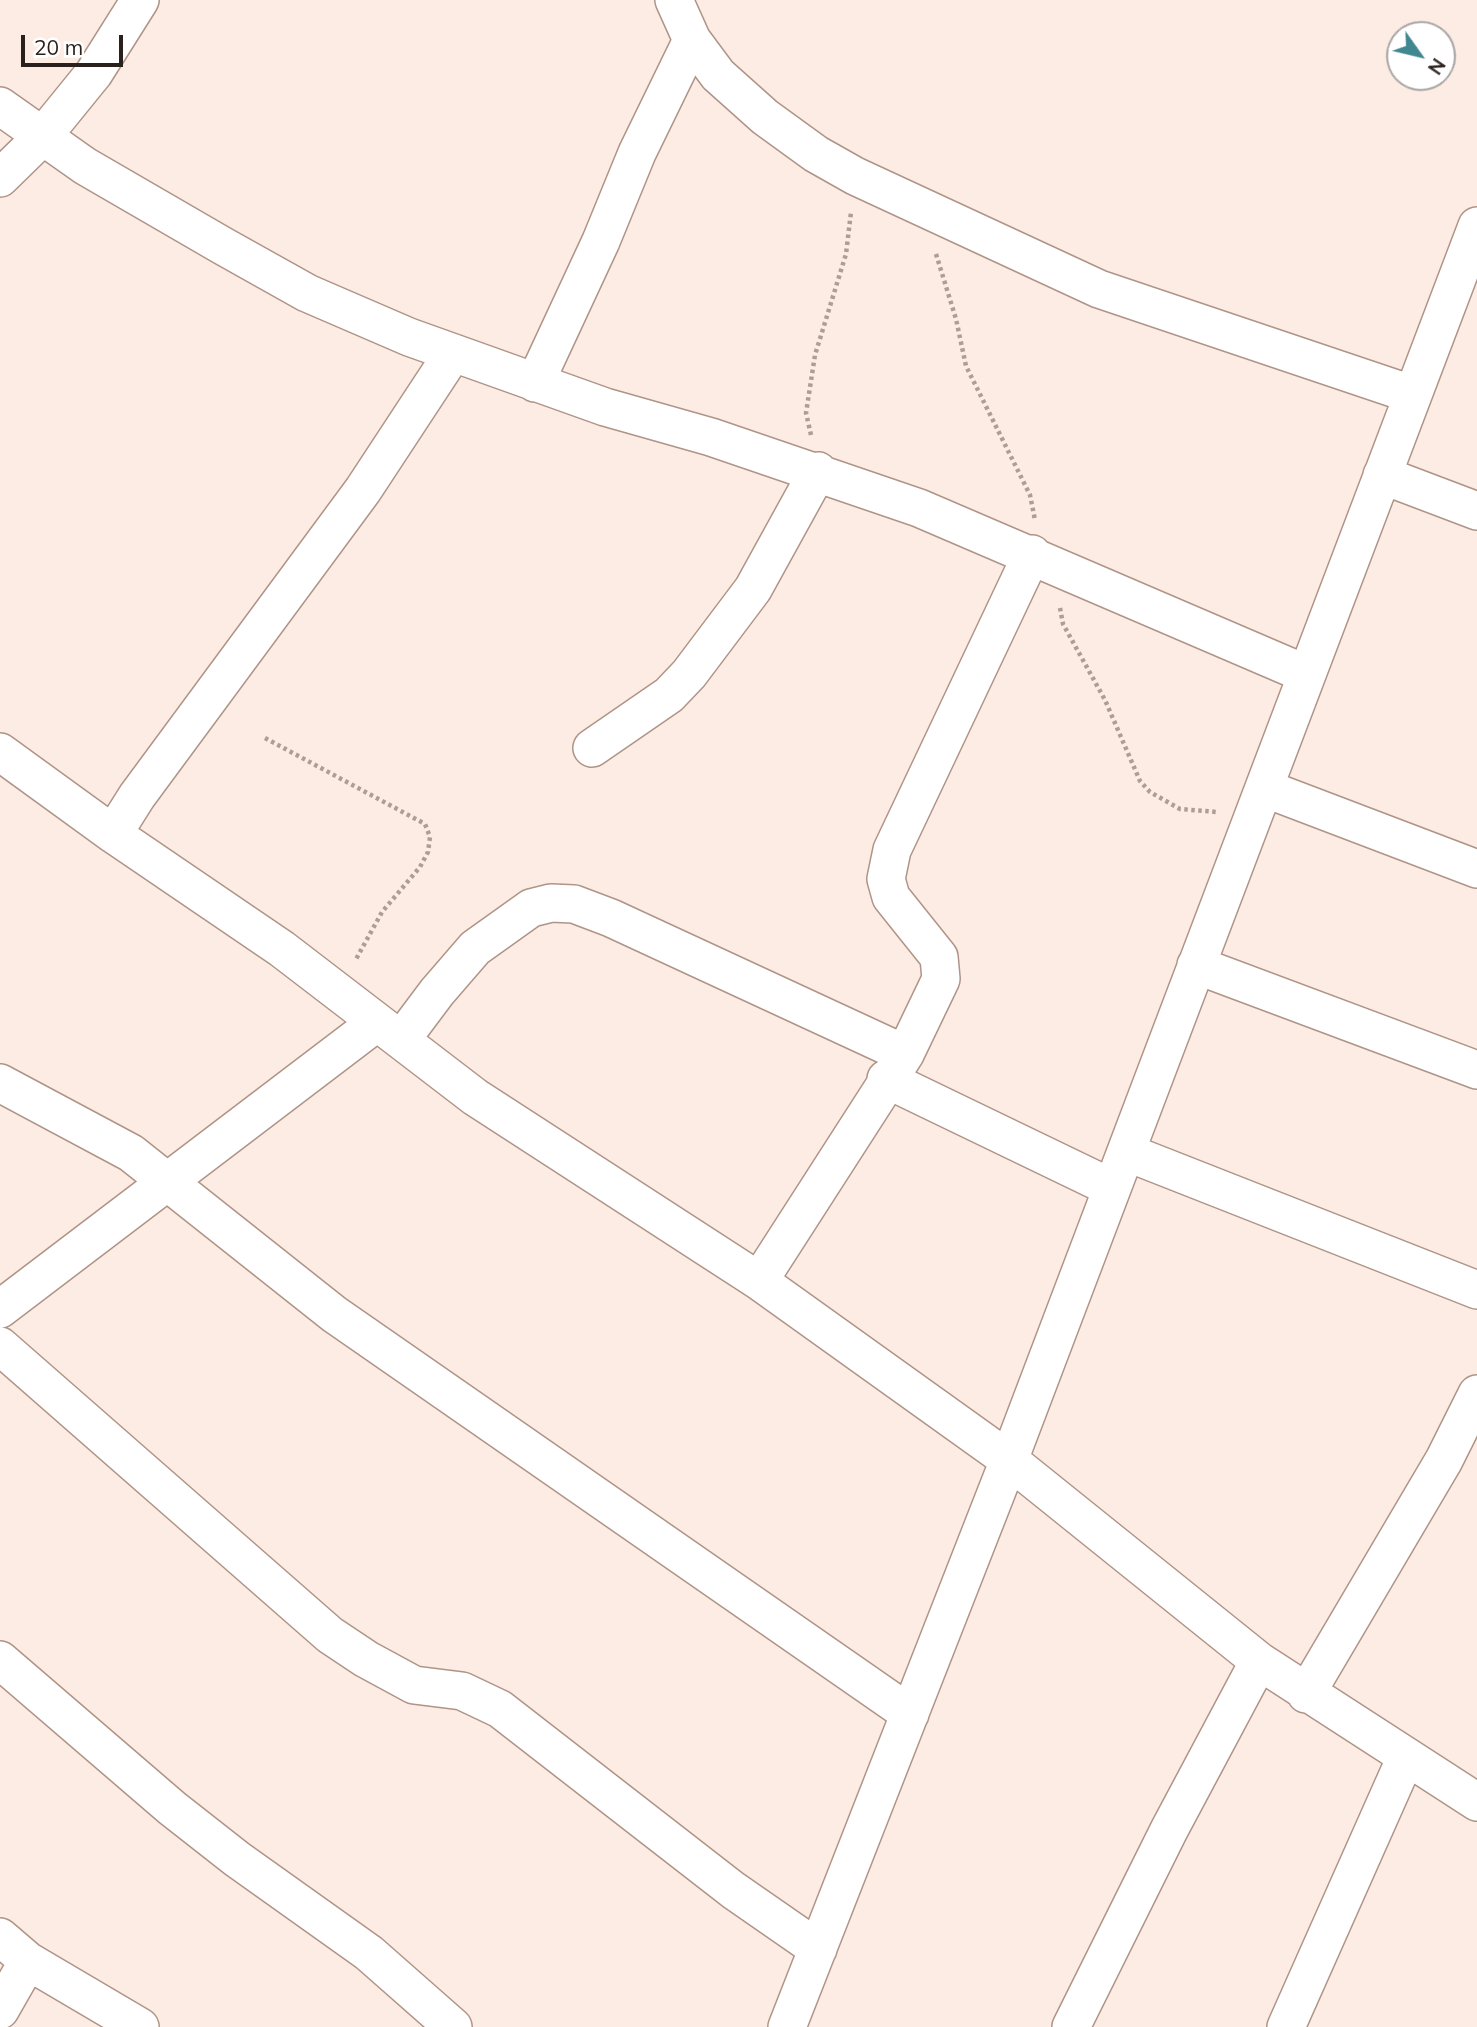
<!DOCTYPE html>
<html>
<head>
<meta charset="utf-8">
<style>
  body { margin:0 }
  #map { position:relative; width:1477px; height:2027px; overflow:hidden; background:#fdece3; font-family:Mulish,sans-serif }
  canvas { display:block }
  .north { position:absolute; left:1386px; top:21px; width:70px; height:70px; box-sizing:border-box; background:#fff; border:2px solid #aaa6a4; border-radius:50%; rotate:124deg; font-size:19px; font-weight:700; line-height:28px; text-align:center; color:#2b211c }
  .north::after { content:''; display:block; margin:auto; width:24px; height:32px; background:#408790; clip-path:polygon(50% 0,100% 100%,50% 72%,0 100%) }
  .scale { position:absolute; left:21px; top:35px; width:102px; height:32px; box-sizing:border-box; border:4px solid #2b211c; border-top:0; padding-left:9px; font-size:21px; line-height:24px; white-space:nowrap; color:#2b211c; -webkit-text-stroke:5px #fff; paint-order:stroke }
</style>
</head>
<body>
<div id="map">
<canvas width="1477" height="2027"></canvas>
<div class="north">N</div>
<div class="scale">20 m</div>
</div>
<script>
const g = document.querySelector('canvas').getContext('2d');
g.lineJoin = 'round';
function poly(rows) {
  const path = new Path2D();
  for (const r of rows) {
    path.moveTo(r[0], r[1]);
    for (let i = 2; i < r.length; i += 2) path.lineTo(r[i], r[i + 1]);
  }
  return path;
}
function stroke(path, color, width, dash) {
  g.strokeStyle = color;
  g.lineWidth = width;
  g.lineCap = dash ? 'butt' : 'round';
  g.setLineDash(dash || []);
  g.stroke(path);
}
const path = poly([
  [936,254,956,319,966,366,1030,495,1035,520],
  [811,435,806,413,815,355,846,254,851,212],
  [1060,608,1063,624,1105,700,1140,781,1150,792,1180,809,1217,812],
  [265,738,425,824,430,837,428,852,420,867,382,912,355,961]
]);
const minor = poly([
  [674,0,692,40,718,75,765,117,816,154,855,176,1099,289,1411,394],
  [0,106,85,166,223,246,307,293,409,337,605,407,711,437,919,508,1306,674],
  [0,178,42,137,94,73,140,0],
  [535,383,601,241,637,153,692,40],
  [1382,475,1477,511],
  [592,748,669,695,689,674,753,589,818,471],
  [0,752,113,834,282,949,475,1097,759,1281,1009,1460,1259,1661,1477,1802],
  [1264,788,1477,869],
  [113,834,137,796,363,490,453,353],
  [1196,965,1477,1070],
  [401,1040,437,992,475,948,531,908,551,903,574,904,611,918,905,1054],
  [886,1079,1112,1188],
  [0,1083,131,1153,334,1314,910,1714],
  [1126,1152,1477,1290],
  [759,1281,905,1054,941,979,939,957,891,897,886,879,892,850,1032,554],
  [0,1309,376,1023],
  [0,1346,330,1635,366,1659,414,1685,462,1691,500,1709,733,1890,818,1949],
  [0,1660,172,1808,237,1859,369,1953,453,2027],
  [1306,1694,1444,1460,1477,1394],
  [0,1937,28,1961,140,2027],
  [0,2010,28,1961],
  [787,2027,1009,1460,1477,226],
  [1071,2027,1169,1830,1259,1661],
  [1286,2027,1406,1757]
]);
stroke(minor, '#af9487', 40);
stroke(path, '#ac9d96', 4.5, [3.5, 3.5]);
stroke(minor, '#fff', 37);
</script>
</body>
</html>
